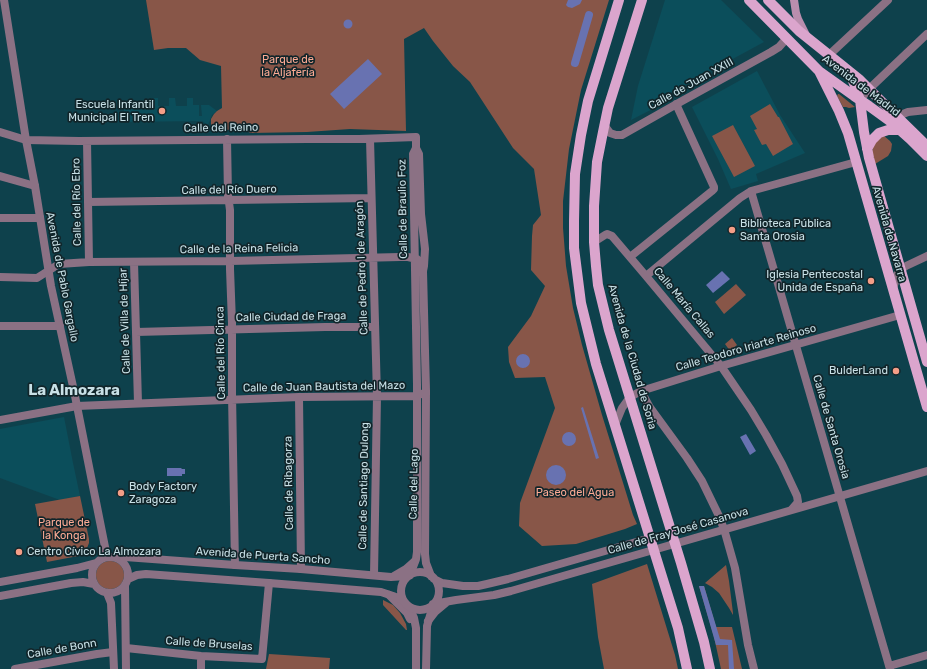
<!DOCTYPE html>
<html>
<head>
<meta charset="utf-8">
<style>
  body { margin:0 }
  canvas { display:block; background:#0e414c }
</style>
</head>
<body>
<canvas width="927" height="669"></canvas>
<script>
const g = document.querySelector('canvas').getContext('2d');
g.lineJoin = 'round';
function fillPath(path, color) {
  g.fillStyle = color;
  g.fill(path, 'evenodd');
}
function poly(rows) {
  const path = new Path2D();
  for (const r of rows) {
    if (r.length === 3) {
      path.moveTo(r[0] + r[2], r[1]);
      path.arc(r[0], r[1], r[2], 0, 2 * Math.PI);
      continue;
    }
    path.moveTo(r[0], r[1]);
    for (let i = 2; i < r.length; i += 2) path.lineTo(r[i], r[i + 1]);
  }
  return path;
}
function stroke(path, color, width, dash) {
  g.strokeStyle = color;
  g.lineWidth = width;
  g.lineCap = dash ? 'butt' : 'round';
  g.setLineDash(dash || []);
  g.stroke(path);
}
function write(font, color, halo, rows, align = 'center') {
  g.font = font + ' Rubik,sans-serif';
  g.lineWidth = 3.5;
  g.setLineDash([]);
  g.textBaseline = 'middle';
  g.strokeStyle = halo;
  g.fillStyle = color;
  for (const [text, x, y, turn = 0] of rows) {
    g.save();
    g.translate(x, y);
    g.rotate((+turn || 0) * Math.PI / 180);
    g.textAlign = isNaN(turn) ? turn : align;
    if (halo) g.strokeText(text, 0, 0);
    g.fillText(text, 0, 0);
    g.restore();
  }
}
const built = poly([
  [665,0,721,0,764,42,668,94,670,100,631,120,638,86],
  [757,71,780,115,805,153,756,174,758,181,731,189,718,159,692,107],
  [151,98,158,98,158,106,169,106,169,98,175,98,176,106,187,106,187,98,193,98,193,105,199,105,199,116,202,116,201,105,209,105,217,111,212,115,208,125,202,121,114,122,114,112,124,111,124,107,151,106],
  [64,417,73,463,80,496,60,500,0,478,0,429]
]);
const green = poly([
  [146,0,609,0,581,90,569,149,563,201,563,228,566,266,573,308,582,345,602,415,633,515,637,524,625,529,576,544,542,546,519,526,520,503,555,408,545,377,515,378,509,362,508,347,531,316,545,286,531,270,532,236,533,225,541,215,534,169,513,148,470,82,453,66,433,41,424,28,404,39,406,131,350,129,307,132,250,133,246,129,221,130,211,125,211,119,214,114,217,111,222,108,221,66,200,60,186,48,168,48,154,50],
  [838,94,839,94,855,107,849,108,846,107,843,107,837,96],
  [770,104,778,117,779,117,793,144,773,156,766,144,762,145,754,130,757,129,750,116],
  [733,125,755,166,734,177,712,136],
  [883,135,890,141,892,144,891,151,888,156,875,164,872,152,873,146,875,141],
  [736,284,746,295,724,314,715,302],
  [732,338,737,345,730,351,725,344],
  [80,496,89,539,89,543,87,548,83,553,78,556,47,562,35,504],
  [110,575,14],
  [647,564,675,655,678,669,604,669,598,637,592,584],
  [726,565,729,581,733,613,733,615,729,608,719,593,712,587,705,583],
  [699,586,704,586,716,627,732,627,742,669,721,669,714,637],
  [383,600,393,605,400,613,406,624,407,630,406,630,383,605],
  [269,654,330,658,329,669,266,669]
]);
const water = poly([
  [568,0,582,0,580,4,572,8,568,7,566,5],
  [348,24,4.5],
  [368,59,382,74,344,109,330,94],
  [722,271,730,279,713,293,706,285],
  [523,361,7],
  [583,407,599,458,596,459,581,408],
  [569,439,7],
  [746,434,756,451,750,455,740,437],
  [556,475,10],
  [167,468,181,468,182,469,185,469,185,474,182,474,182,476,167,476],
  [699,586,704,586,720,639,732,640,734,669,729,669,728,645,716,645]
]);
const canal = poly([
  [575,63,589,15]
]);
const minor = poly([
  [829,55,888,0],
  [860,100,869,89,927,34],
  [899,118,903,114,908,112,927,110],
  [604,125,610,133,616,135,622,135,682,101,771,52,779,47,787,38],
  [0,132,26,140,79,141,307,139,359,139,416,137,416,148,419,154,421,214,425,249,424,266,423,271,426,391,425,554,426,563,431,576],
  [227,139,228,195,230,210,230,269,232,323,232,394,235,565],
  [370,139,377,396,374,575],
  [87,141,89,262],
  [0,176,35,186],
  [751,191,890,669],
  [88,202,371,198],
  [0,218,40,218],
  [594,242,605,235,607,234,612,236,646,276,721,366,751,410,766,435,782,464,797,496,798,502,792,509],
  [630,257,712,191,714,189,714,187,676,104],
  [134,262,138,403],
  [646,276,740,198,751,191,856,162],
  [0,277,37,278,59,264,89,262,230,261,400,257,408,257,417,259,421,264,423,271],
  [0,326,60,326],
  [136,332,325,327,375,327],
  [641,391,649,406,687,458,702,481,718,514,724,529,735,568,748,645,754,669],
  [299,397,301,569],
  [0,420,77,406,299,397,417,396,421,394],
  [410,575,416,559,417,552,417,385,413,154,416,148],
  [389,595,407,613,410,619],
  [409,607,414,618,416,628,416,669],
  [126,648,201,656,262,659,269,583],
  [201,656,201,669],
  [889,666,927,655],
  [15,669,97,654,113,652],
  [426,669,427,626,433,605]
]);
const tertiary = poly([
  [4,0,26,140,35,186,51,286,74,391,107,557],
  [893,289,897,275,900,270,906,266,927,256],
  [615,425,622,408,630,397,641,391,721,366,900,315],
  [110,575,18],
  [117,558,125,557,235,565,301,569,391,577,407,576],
  [420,591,19],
  [394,576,406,569,415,561],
  [128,579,137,575,146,574,269,583,381,592,393,596,403,600],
  [434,579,442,583,463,586,478,586,487,584,508,579,650,538],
  [0,582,77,568,96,563],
  [125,585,126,669],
  [107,593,111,603,114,669],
  [0,596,71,583,83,582,94,584],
  [433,604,456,600,494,595,511,591,927,471],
  [428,621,435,612,447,602]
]);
const secondary = poly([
  [794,0,796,13,798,19,806,35]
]);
const primary = poly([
  [619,0,588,101,581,135,575,174,574,221,574,248,581,303,596,364,678,628,687,669],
  [642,0,608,108,603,132,597,162,594,206,594,242,596,266,598,285,609,330,681,563,704,642,710,669],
  [749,0,819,71,854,96,869,106,891,122,910,139,927,156],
  [768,0,799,31,829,55,860,80,878,98,927,146],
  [844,67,853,81,860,100,864,132,869,158,927,362],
  [819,71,839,111,848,133,927,407],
  [867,149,872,140,879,133,888,130,900,130,900,129]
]);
const markers = [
  [162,111,4,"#f49e87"],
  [732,230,4,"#f49e87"],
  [871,281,4,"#f49e87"],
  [896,371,4,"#f49e87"],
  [121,493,4,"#f49e87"],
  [19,552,4,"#f49e87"]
];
const parkNames = [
  ["Parque de",288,60],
  ["la Aljafería",288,73],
  ["Paseo del Agua",575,493],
  ["Parque de",64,523],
  ["la Konga",64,536]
];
const streetNames = [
  ["Calle de Juan XXIII",691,84,-29],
  ["Avenida de Madrid",861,86,37],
  ["Calle del Reino",221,128,-1],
  ["Calle del Río Duero",229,190,-1],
  ["Calle del Río Ebro",77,202,-91],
  ["Calle de Braulio Foz",403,209,-91],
  ["Avenida de Navarra",889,234,74],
  ["Calle de la Reina Felicia",239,249,-1],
  ["Calle de Pedro I de Aragón",362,268,-92],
  ["Avenida de Pablo Gargallo",62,277,79],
  ["Calle María Callas",684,303,50],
  ["Calle Ciudad de Fraga",291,317,-1],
  ["Calle de Villa de Híjar",125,321,-92],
  ["Calle Teodoro Iriarte Reinoso",746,348,-16],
  ["Calle del Río Cinca",221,353,-91],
  ["Avenida de la Ciudad de Soria",632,357,74],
  ["Calle de Juan Bautista del Mazo",324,387,-1],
  ["Calle de Santa Orosia",831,427,74],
  ["Calle de Ribagorza",289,483,-91],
  ["Calle del Lago",414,484,-89],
  ["Calle de Santiago Dulong",364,486,-89],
  ["Calle de Fray José Casanova",678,531,-16],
  ["Avenida de Puerta Sancho",263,556,4],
  ["Calle de Bruselas",209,644,4],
  ["Calle de Bonn",62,649,-10]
];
const poiNames = [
  ["Escuela Infantil",154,105],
  ["Municipal El Tren",154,118],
  ["Biblioteca Pública",740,224,"left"],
  ["Santa Orosia",740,237,"left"],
  ["Iglesia Pentecostal",863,275],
  ["Unida de España",863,288],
  ["BulderLand",888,371],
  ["Body Factory",129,487,"left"],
  ["Zaragoza",129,500,"left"],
  ["Centro Cívico La Almozara",27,552,"left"]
];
const districtNames = [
  ["La Almozara",74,391]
];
fillPath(built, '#0b4e5b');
fillPath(green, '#885648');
fillPath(water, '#6872b1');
stroke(canal, '#6872b1', 8);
stroke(minor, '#8b7184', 8);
stroke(tertiary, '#8b7184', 8);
stroke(secondary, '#b98eae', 8);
stroke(primary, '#dba5cd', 10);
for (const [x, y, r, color] of markers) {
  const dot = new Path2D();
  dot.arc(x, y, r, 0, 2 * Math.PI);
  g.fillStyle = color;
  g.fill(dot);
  stroke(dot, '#11252a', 1.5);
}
write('11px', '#fdab95', '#11252a', parkNames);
write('11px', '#c8e0e6', '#11252a', streetNames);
write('11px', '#c8e0e6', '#11252a', poiNames, 'right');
write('bold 15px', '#c8e0e6', '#11252a', districtNames);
</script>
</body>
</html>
